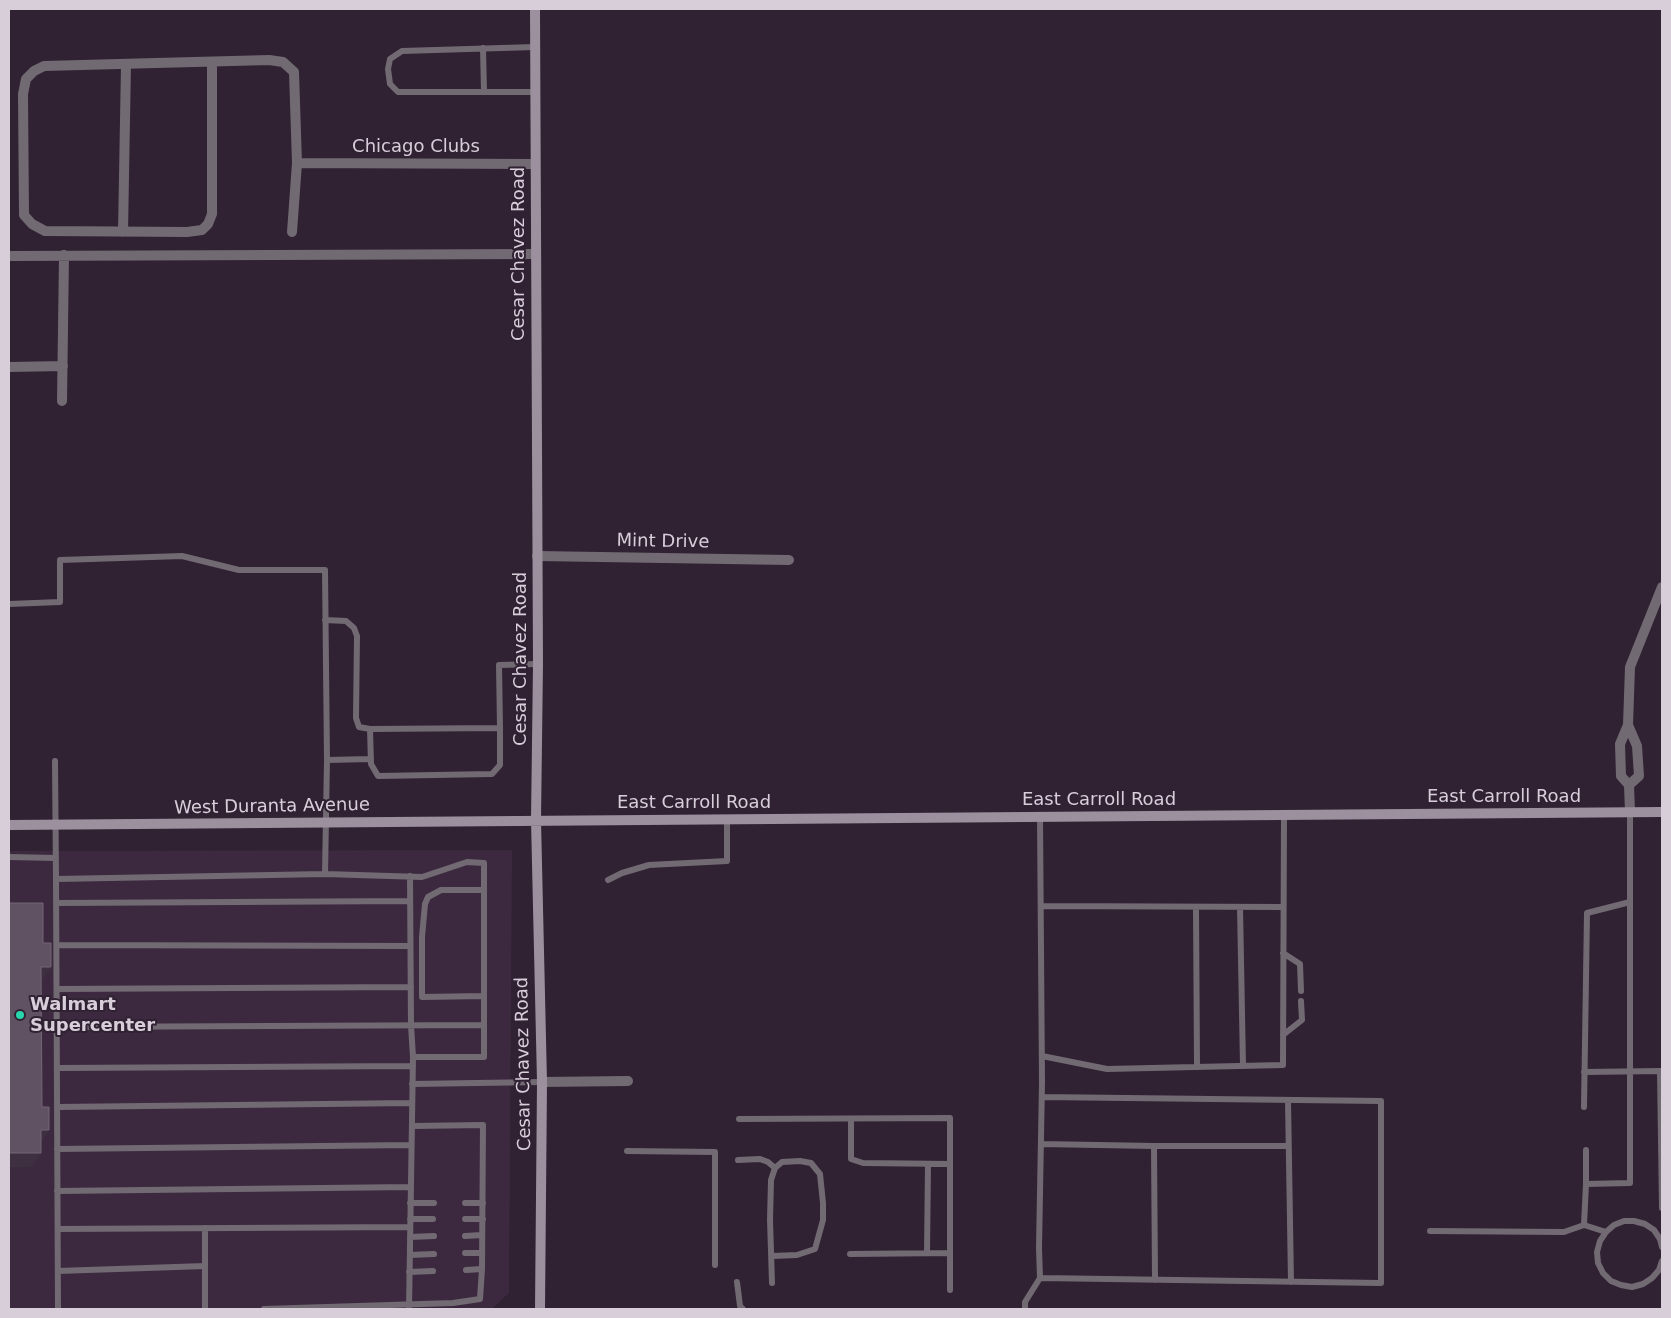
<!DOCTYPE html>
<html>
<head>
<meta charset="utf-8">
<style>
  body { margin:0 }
  #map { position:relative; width:1671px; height:1318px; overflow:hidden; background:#302133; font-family:"DejaVu Sans",sans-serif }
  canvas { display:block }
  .frame { position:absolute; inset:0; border:10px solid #d8ceda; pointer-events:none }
</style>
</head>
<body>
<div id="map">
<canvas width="1671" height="1318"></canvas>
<div class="frame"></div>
</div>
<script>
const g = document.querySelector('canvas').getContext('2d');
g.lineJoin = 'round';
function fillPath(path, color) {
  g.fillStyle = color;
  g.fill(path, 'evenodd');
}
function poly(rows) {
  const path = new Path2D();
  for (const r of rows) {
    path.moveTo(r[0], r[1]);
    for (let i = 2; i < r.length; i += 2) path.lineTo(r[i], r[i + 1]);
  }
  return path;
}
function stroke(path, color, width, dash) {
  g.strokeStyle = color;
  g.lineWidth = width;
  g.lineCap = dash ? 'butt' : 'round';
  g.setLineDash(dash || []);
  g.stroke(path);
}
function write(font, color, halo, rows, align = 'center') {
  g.font = font + ' "DejaVu Sans",sans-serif';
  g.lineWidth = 4;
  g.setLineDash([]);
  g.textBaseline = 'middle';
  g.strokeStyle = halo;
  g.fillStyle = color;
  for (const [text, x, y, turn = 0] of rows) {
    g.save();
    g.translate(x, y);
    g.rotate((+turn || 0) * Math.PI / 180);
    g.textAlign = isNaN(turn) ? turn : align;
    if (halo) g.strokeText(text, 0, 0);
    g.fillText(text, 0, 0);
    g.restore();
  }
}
const built = poly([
  [512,850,509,1293,492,1309,9,1309,9,851]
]);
const lane = poly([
  [535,47,402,51,390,59,388,69,390,84,398,92,535,92],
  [483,48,484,92],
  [9,604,60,602,60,560,182,556,239,570,325,570,327,760,325,874,56,879,55,761],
  [325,620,346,621,354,628,357,636,356,718,359,727,370,729],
  [500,728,370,729,371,764,378,776,492,774,500,765,500,728,499,665,538,664],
  [327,760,371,759],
  [9,857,56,858],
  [325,874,422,877,467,862,484,863,484,1057,413,1057],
  [56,879,58,1309],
  [608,880,622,873,649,865,727,861,727,819],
  [484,890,441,890,428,897,425,904,422,937,422,997,484,996],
  [57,903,410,901],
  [1041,906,1283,907],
  [1196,907,1197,1066],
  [1240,907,1243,1066],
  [57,945,410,946],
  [1283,953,1300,964,1301,991],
  [57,989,411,987],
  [57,1027,484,1025],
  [1283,1035,1302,1020,1301,1001],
  [1042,1056,1107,1069,1283,1065,1284,815],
  [57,1068,413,1066],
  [1660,1071,1662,1208],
  [1584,1072,1662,1071],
  [412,1084,542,1082],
  [1288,1100,1291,1282],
  [57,1107,412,1103],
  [1584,1107,1587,913,1630,902],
  [739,1119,950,1118,950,1290],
  [851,1119,851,1159,863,1163,950,1164],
  [1041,1144,1154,1146,1288,1146],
  [1154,1146,1155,1280],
  [57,1149,411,1145],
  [1586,1150,1586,1184,1630,1183,1630,812],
  [627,1151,715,1152,715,1265],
  [738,1160,760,1159,768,1162,775,1168],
  [57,1191,411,1187],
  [410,1203,434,1203],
  [465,1203,483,1203],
  [410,1219,433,1219],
  [465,1219,483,1219],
  [1584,1225,1586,1184],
  [58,1229,410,1227],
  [1430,1231,1564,1232,1584,1225,1606,1232],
  [465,1236,482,1235],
  [410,1237,434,1236],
  [1662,1247,1660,1239,1654,1230,1645,1224,1634,1221,1624,1221,1614,1225,1606,1232,1600,1241,1597,1252,1598,1263,1603,1273,1611,1281,1621,1285,1632,1287,1643,1284,1652,1278,1659,1270,1662,1261],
  [465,1253,482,1253],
  [927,1253,928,1164],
  [850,1254,950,1253],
  [410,1255,434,1254],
  [772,1256,797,1255,815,1249,823,1220,823,1203,820,1174,811,1163,800,1161,782,1162,775,1168,771,1180,770,1220,772,1283],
  [205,1266,205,1228],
  [466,1270,482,1269],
  [58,1271,205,1266,205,1309],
  [409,1272,433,1271],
  [1040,1278,1381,1283,1381,1101,1042,1097],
  [737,1282,740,1306,743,1309],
  [264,1309,453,1303,480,1299,482,1269,483,1125,412,1126],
  [409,1309,413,1057,411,1025,410,876],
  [1025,1309,1025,1302,1040,1278,1039,1248,1042,1082,1040,817]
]);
const street = poly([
  [212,62,212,214,208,224,202,230,187,232,45,231,32,224,24,215,23,94,26,79,34,71,44,66,269,60,283,62,294,72,297,163,292,232],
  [297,163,535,164],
  [123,232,126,64],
  [9,256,536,254],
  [9,367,63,366],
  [62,401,64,255],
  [537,556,789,560],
  [1628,725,1637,746,1639,776,1629,785],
  [1630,812,1629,785,1621,776,1620,744,1628,725,1630,667,1662,587],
  [542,1082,628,1081]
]);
const secondary = poly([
  [535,9,538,664,536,820,542,1082,540,1309],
  [9,825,1662,812]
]);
const shadedWall = poly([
  [41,967,51,967,41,981],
  [41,1130,49,1130,39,1145],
  [9,1153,41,1153,31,1167,9,1167]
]);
const building = poly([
  [9,903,43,903,43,943,51,943,51,967,41,967,42,1107,49,1107,49,1130,41,1130,41,1153,9,1153,9,903]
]);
const markers = [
  [20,1015,5,"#29d5ad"]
];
const streetNames = [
  ["Chicago Clubs",416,147],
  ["Cesar Chavez Road",519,254,-90],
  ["Mint Drive",663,542,1],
  ["Cesar Chavez Road",521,659,-90],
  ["East Carroll Road",1504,797],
  ["East Carroll Road",1099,800],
  ["East Carroll Road",694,803],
  ["West Duranta Avenue",272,807,-1],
  ["Cesar Chavez Road",524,1064,-91]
];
const poiNames = [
  ["Walmart",30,1005],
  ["Supercenter",30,1026]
];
fillPath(built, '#3c293f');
stroke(lane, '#726a73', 6);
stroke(street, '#726a73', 10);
stroke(secondary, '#9c909e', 10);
fillPath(shadedWall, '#3e2f41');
fillPath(building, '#605263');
stroke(building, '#736576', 1);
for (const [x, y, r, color] of markers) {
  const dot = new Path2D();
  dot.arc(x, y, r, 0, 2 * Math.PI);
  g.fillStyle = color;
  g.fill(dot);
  stroke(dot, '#302133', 2);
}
write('18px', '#d8ceda', '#302133', streetNames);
write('bold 18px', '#d8ceda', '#302133', poiNames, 'left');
</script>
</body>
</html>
